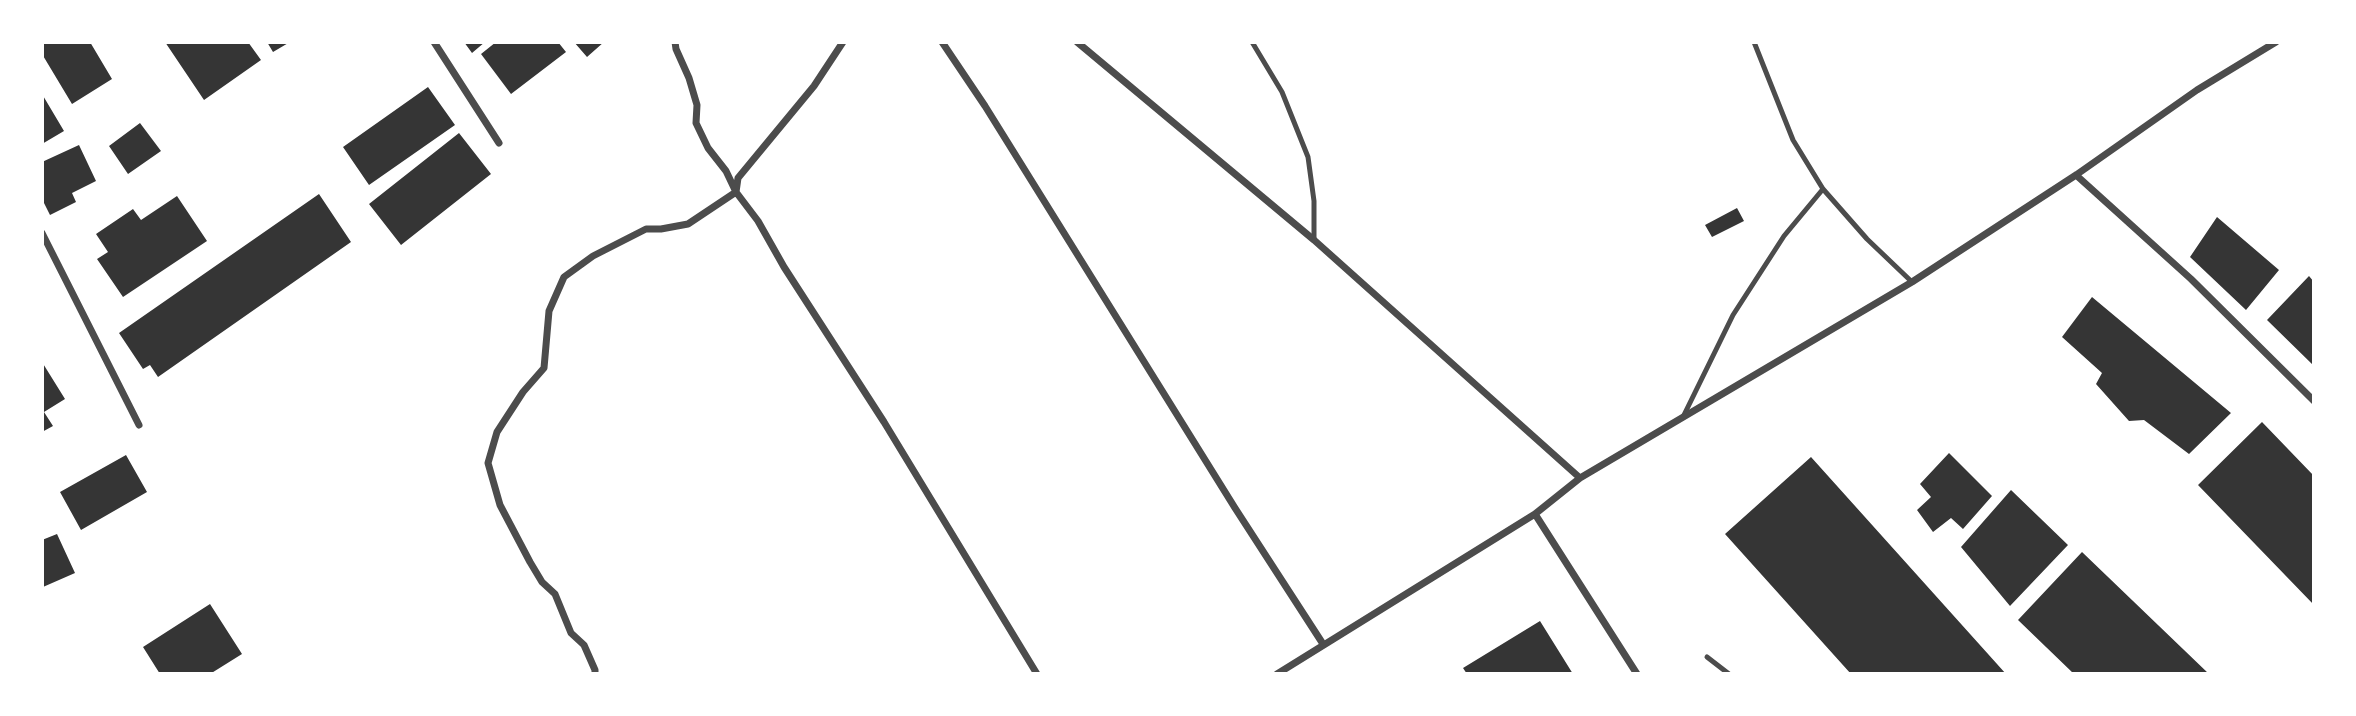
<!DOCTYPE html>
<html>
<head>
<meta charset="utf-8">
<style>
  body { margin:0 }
  #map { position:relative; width:2356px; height:716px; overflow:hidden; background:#fff; font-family:"Fira Sans",sans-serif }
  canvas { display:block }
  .frame { position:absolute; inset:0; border:44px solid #fff; pointer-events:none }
</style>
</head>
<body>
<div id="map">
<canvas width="2356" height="716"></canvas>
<div class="frame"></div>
</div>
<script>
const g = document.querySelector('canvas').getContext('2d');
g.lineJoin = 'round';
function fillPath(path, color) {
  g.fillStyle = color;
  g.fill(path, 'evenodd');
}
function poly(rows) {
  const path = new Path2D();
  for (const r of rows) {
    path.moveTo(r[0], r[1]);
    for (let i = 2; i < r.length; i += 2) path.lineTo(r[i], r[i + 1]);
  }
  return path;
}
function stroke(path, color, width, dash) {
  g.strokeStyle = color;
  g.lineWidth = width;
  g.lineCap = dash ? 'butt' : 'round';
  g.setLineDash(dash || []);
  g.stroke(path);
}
const building = poly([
  [42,42,90,42,112,79,72,104,42,54],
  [165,42,248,42,261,60,204,100],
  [267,42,290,42,273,52],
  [464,42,485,42,472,53],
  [496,42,558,42,566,52,511,94,481,54],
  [574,42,604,42,587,57],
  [428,87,455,125,369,185,343,147],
  [42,94,64,131,42,144],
  [140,123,161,151,128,174,109,146],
  [459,133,491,174,401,245,369,204],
  [79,145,96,181,72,193,76,202,50,215,42,199,42,162],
  [319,194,351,242,158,377,150,365,143,369,119,333],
  [177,196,207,241,123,297,97,259,108,252,96,234,133,209,141,220],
  [1737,208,1744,221,1712,237,1705,225],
  [2217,217,2279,270,2246,310,2190,257],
  [2309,276,2314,282,2314,366,2267,320],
  [2092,297,2231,413,2189,454,2144,420,2129,421,2096,384,2102,373,2062,337],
  [42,362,65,399,44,412,53,426,42,432],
  [2262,422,2314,476,2314,605,2198,485],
  [1949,453,1992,496,1963,529,1951,518,1933,532,1917,510,1931,497,1920,484],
  [126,455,147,492,81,530,60,492],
  [1811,457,2006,674,1851,674,1725,534],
  [2011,490,2068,545,2010,606,1961,547],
  [57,534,75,573,43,587,42,540],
  [2082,552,2209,674,2074,674,2018,620],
  [210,604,242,654,210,674,160,674,143,647],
  [1540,621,1573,674,1467,674,1463,668]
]);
const service = poly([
  [1252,42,1282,92,1308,157,1314,201,1314,240],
  [1754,42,1793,140,1823,189,1867,239,1912,282],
  [1683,417,1733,315,1784,236,1823,189],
  [1707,657,1729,674]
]);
const minor = poly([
  [434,42,499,143],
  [843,42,814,86,738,178,736,192,758,221,784,267,884,422,1037,674],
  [942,42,985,106,1235,508,1323,644],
  [1077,42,1314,240,1580,478],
  [2076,175,2191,279,2314,401],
  [42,233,139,425],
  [1535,514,1637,674],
  [595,674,595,670,584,645,571,633,555,594,542,582,530,562,500,505,488,463,497,432,523,392,544,368,549,311,564,277,593,256,646,229,661,229,688,224,736,192,726,171,708,148,696,123,697,105,689,78,676,49,675,42],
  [1277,674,1535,514,1580,478,1912,282,2076,175,2197,90,2276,42]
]);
fillPath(building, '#353535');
stroke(service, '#4c4c4c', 5);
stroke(minor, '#4c4c4c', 7);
</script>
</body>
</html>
